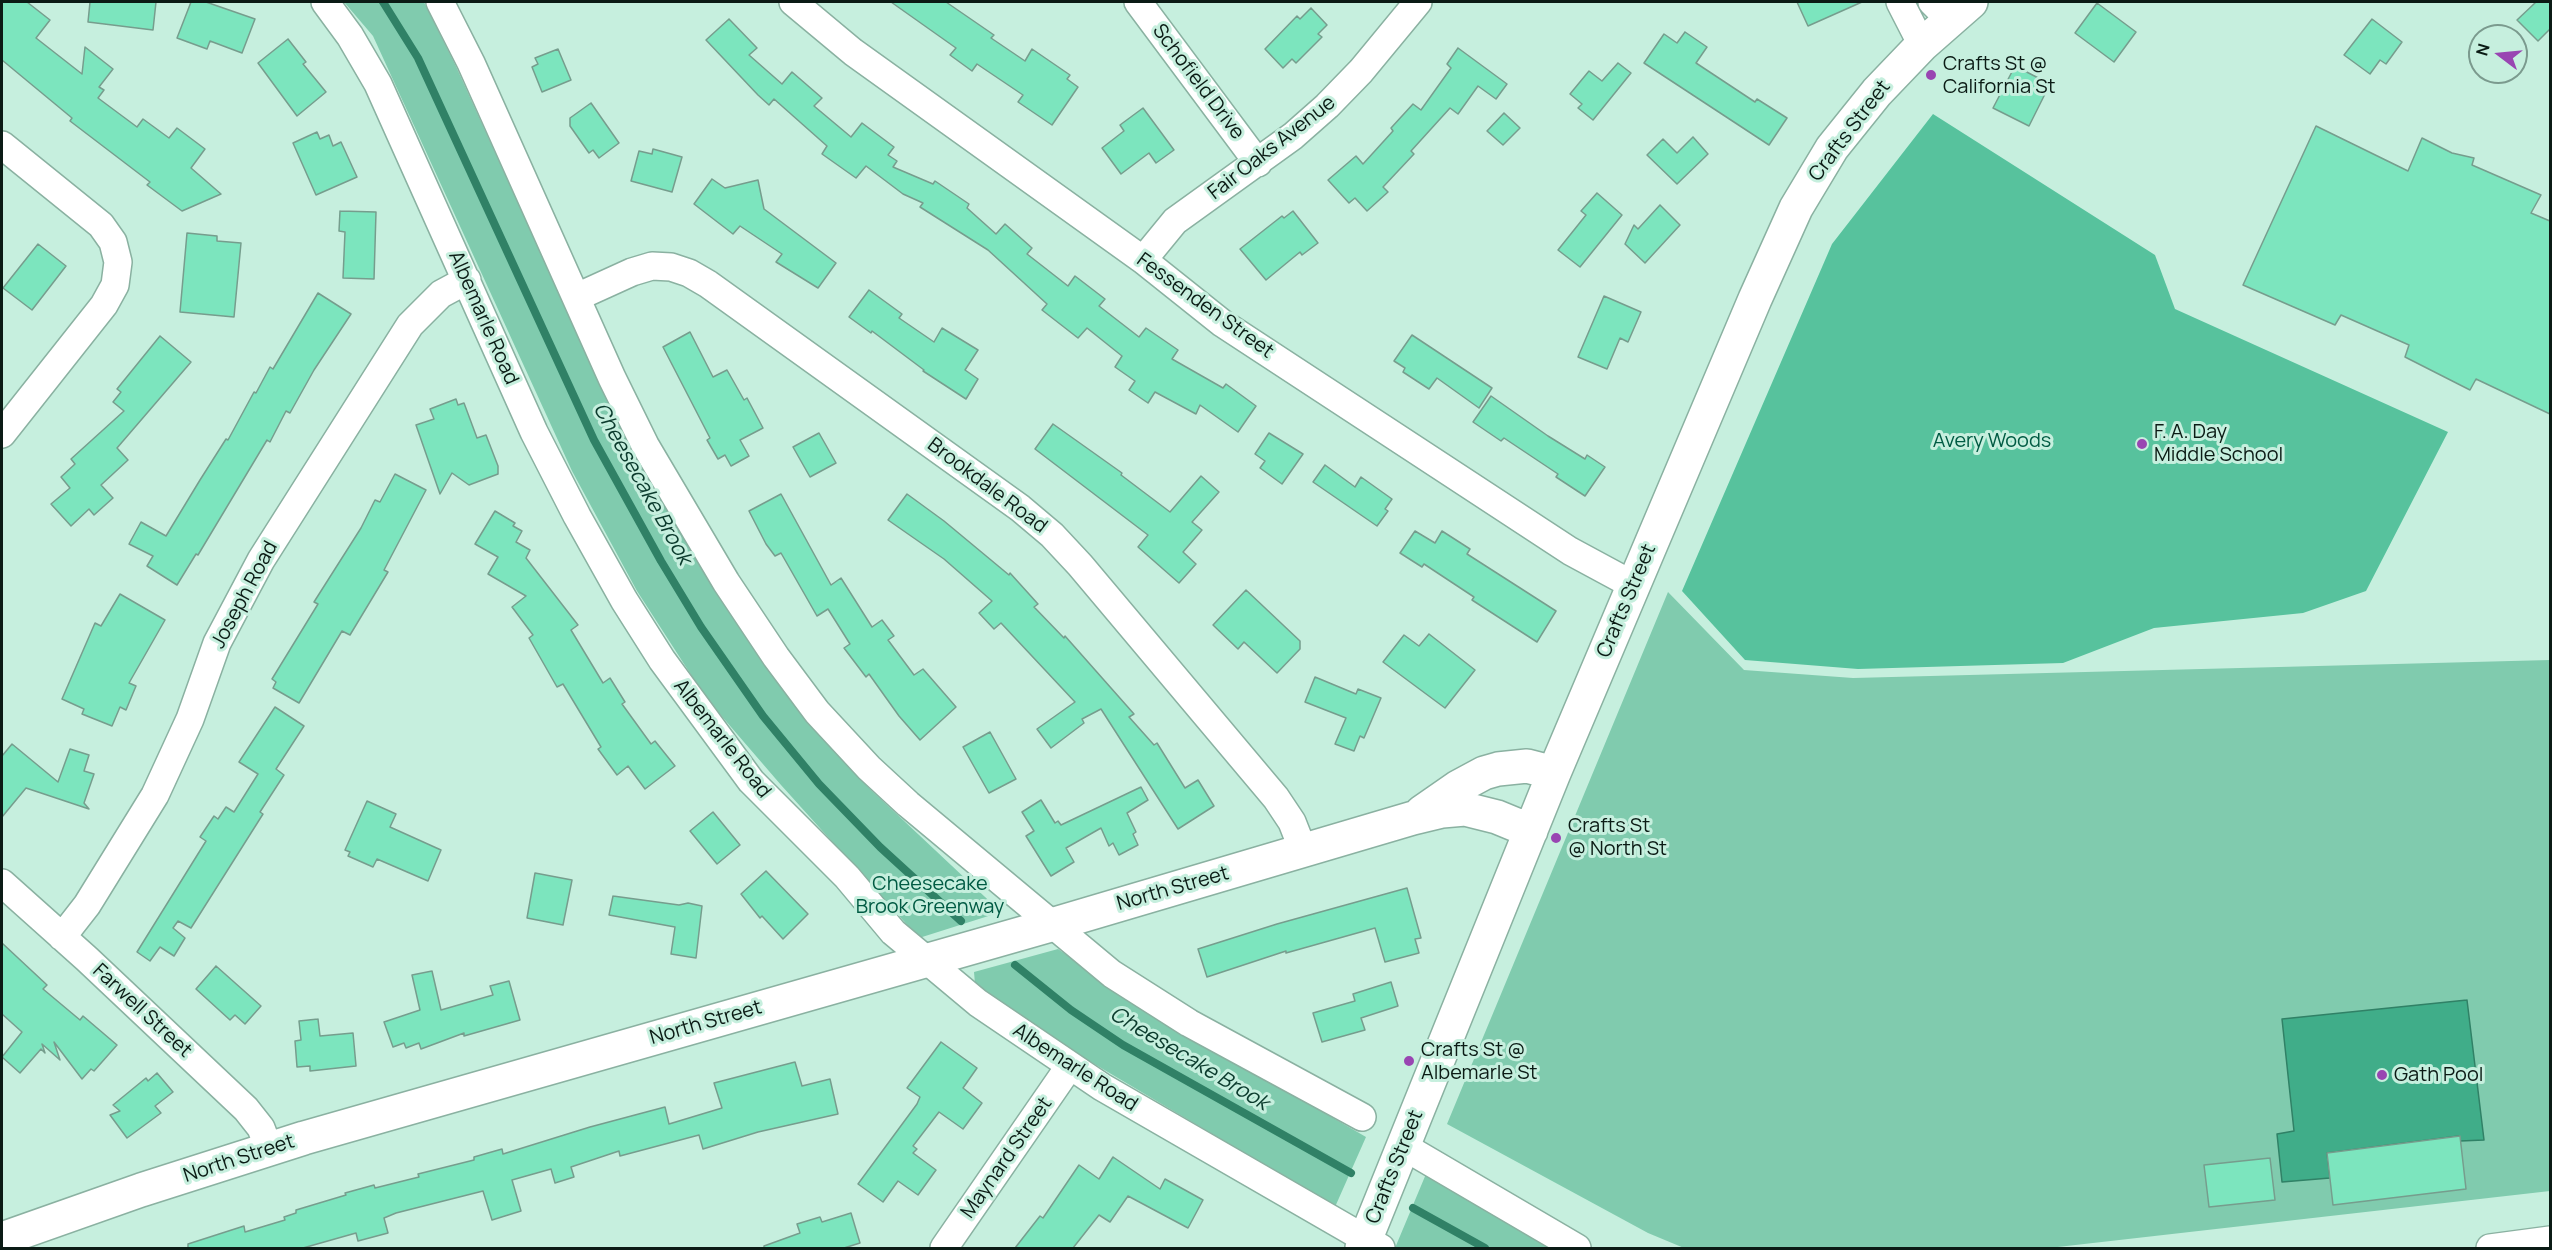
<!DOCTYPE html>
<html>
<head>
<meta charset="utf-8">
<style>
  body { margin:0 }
  #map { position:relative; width:2552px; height:1250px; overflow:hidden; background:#c6efde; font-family:Manrope,sans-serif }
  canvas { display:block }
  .frame { position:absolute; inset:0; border:3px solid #0b1b15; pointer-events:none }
  .north { position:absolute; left:2468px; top:24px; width:60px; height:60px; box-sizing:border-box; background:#c6efde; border:2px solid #7b9a8e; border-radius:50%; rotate:286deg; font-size:16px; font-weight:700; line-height:24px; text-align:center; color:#0b1b15 }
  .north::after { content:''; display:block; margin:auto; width:21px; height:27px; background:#9945b2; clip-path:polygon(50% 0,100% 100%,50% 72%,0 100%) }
</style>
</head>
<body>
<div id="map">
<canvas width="2552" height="1250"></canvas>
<div class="frame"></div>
<div class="north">N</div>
</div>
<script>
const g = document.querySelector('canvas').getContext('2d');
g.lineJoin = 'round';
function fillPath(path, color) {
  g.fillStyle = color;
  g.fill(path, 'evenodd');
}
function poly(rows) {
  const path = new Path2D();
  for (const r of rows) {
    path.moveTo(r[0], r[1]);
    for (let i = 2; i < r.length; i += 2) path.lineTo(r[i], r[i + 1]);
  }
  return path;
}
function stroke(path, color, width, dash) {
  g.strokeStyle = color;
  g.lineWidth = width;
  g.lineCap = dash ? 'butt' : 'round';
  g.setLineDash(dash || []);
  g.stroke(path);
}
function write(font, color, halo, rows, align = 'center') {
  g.font = font + ' Manrope,sans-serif';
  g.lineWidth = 6;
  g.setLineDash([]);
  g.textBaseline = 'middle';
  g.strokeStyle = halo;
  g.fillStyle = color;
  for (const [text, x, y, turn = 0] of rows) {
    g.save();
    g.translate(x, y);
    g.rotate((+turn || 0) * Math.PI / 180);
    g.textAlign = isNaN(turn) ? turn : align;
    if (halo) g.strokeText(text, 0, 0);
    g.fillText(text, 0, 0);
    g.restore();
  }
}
const green = poly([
  [344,2,424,2,454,62,612,410,760,656,822,738,869,788,1001,912,919,938,781,785,706,698,637,591,572,471,373,36],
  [1668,592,1744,670,1853,678,2550,660,2550,1191,2049,1248,1684,1248,1648,1233,1447,1124],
  [1058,949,1150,1012,1366,1137,1335,1207,1059,1043,975,984,974,972],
  [1431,1162,1581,1248,1395,1248]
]);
const forest = poly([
  [1933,114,2155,255,2175,309,2448,432,2366,591,2303,613,2154,628,2063,663,1858,669,1745,660,1682,591,1832,244]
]);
const water = poly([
  [2467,1000,2484,1140,2460,1141,2459,1136,2327,1153,2330,1178,2282,1182,2277,1134,2294,1131,2282,1019,2467,1000]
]);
const stream = poly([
  [383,2,418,58,594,440,661,561,701,627,763,716,819,784,880,847,961,921],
  [1015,965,1071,1010,1123,1045,1351,1173],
  [1413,1208,1485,1248]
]);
const building = poly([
  [2,2,27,2,50,20,36,38,82,74,85,47,113,69,99,87,104,90,98,98,137,127,143,119,169,138,177,128,205,149,191,168,221,194,182,211,147,185,150,182,70,121,72,118,2,60,2,2],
  [90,2,156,2,153,30,88,22,90,2],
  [191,2,206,2,255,19,242,53,210,41,207,49,177,38,191,2],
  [891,2,946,2,994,35,991,38,1025,61,1032,49,1070,75,1067,79,1078,87,1052,125,1018,102,1023,95,977,64,972,71,950,55,956,48,891,2],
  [1797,2,1862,2,1808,26,1797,2],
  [2536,2,2550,2,2550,29,2538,41,2517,20,2536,2],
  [2097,3,2136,32,2114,62,2075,33,2097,3],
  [1311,8,1327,25,1318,34,1322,37,1296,63,1292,59,1283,68,1265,49,1297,16,1300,19,1311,8],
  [729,19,757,48,749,55,782,84,792,72,822,98,814,106,851,137,862,123,894,147,888,155,897,161,893,167,933,184,935,181,969,204,967,208,996,234,1005,224,1032,248,1027,254,1068,286,1075,276,1105,299,1099,306,1139,337,1146,328,1178,350,1172,359,1223,388,1226,384,1256,406,1238,432,1200,405,1196,414,1155,392,1148,403,1129,390,1135,381,1115,367,1122,356,1087,328,1078,338,1042,310,1047,304,988,250,920,207,923,203,903,194,866,166,856,178,822,154,827,146,774,99,769,105,758,95,706,40,729,19],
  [2372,19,2402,42,2386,64,2380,60,2370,74,2344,55,2372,19],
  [1685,32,1707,47,1696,63,1755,102,1757,99,1787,118,1769,145,1644,63,1664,34,1677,43,1685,32],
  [288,39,306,62,303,64,326,92,297,116,258,63,288,39],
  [1458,48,1507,84,1496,99,1478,86,1458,114,1450,108,1411,151,1414,154,1383,187,1388,192,1367,211,1355,198,1349,203,1328,180,1356,156,1363,164,1393,131,1391,128,1413,104,1421,110,1451,68,1447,64,1458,48],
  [558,49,571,80,542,92,532,67,538,64,535,58,558,49],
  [1618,63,1631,73,1593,120,1578,108,1582,104,1570,94,1589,71,1602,81,1618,63],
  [2015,66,2050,84,2029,126,1993,108,2015,66],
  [591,103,619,143,599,158,593,150,589,153,570,126,570,118,591,103],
  [1143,108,1174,150,1156,163,1149,153,1121,174,1102,148,1124,131,1120,125,1143,108],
  [1504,113,1520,128,1503,145,1487,131,1504,113],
  [2316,126,2408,171,2422,138,2452,153,2474,158,2472,165,2541,195,2531,213,2550,221,2550,414,2476,379,2470,390,2405,357,2409,345,2341,315,2335,325,2243,285,2316,126],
  [317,132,320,139,329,135,333,146,341,142,357,177,316,195,293,143,317,132],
  [1693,137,1708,154,1677,184,1647,155,1663,139,1677,153,1693,137],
  [653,149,682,157,672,192,631,181,639,151,652,154,653,149],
  [712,179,725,188,758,180,764,209,836,263,818,288,776,262,782,254,740,226,733,234,694,204,712,179],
  [1597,193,1622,215,1580,267,1558,250,1586,215,1581,211,1597,193],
  [1660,205,1680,225,1645,263,1625,244,1634,225,1638,229,1660,205],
  [340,211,376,212,374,279,343,278,345,232,339,231,340,211],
  [1293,211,1318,243,1302,255,1300,252,1266,280,1240,249,1282,216,1284,218,1293,211],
  [187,233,217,236,217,241,241,243,234,317,180,312,187,233],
  [38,244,66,266,32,310,3,288,38,244],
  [869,290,902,314,899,318,934,342,942,328,978,350,965,370,978,379,966,399,923,371,924,370,872,331,871,333,849,317,869,290],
  [318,293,351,314,314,370,290,413,286,411,270,442,267,440,198,555,196,554,177,585,147,566,153,556,129,544,141,522,166,536,200,480,226,439,228,440,254,392,256,393,270,367,273,369,318,293],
  [1604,296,1641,312,1628,342,1620,338,1607,369,1578,357,1604,296],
  [690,332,713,377,727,370,744,400,747,398,763,428,740,440,749,456,731,466,725,455,718,459,707,440,710,438,663,347,690,332],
  [1412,335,1492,388,1479,408,1437,378,1429,389,1403,372,1405,368,1394,361,1412,335],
  [160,336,191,362,117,448,128,460,101,485,113,498,94,515,89,509,71,526,51,504,70,488,61,477,75,464,71,459,124,411,113,402,121,392,117,389,160,336],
  [1491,396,1548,436,1585,459,1587,455,1605,467,1585,496,1556,477,1558,474,1504,438,1501,441,1473,422,1491,396],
  [456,399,458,405,464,403,477,438,486,435,498,466,498,474,469,485,452,473,440,494,416,425,434,419,430,409,456,399],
  [1053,424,1122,473,1121,475,1170,512,1201,476,1219,492,1192,522,1202,530,1183,552,1196,564,1179,583,1138,547,1148,535,1035,449,1053,424],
  [819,433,836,463,810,477,793,447,819,433],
  [1269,433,1303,454,1282,484,1260,468,1265,461,1255,454,1269,433],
  [1325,465,1355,487,1361,477,1392,499,1385,509,1388,511,1377,526,1313,482,1325,465],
  [395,474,426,490,384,570,388,572,350,635,342,631,299,703,273,688,276,682,272,679,318,604,314,602,361,528,375,500,380,502,395,474],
  [781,494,831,585,841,578,872,627,882,620,894,636,888,640,914,675,923,669,956,707,920,740,899,716,869,674,866,677,844,648,850,644,828,609,817,616,781,553,775,556,766,544,749,511,781,494],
  [907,494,944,521,1009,575,1010,573,1038,604,1034,607,1064,638,1065,636,1134,714,1129,717,1154,745,1157,743,1185,788,1198,780,1214,806,1178,829,1101,709,1082,719,1084,723,1051,748,1037,729,1075,702,1001,623,994,629,979,613,992,601,944,559,888,520,907,494],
  [495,511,515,523,513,526,522,531,516,542,530,550,526,558,578,625,571,630,603,683,610,678,625,702,622,704,651,744,655,741,675,766,645,789,628,766,617,775,598,749,601,747,563,684,557,687,529,638,533,635,512,607,526,596,488,574,498,557,475,544,495,511],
  [1415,531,1435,543,1442,531,1470,549,1467,554,1556,611,1537,642,1472,600,1474,597,1424,564,1422,567,1400,553,1415,531],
  [1246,590,1300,641,1300,649,1277,673,1244,642,1238,649,1213,625,1246,590],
  [120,594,165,620,129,683,136,686,126,710,120,707,112,726,82,714,84,709,62,699,95,623,101,626,120,594],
  [1429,634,1475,670,1445,708,1383,662,1404,635,1419,646,1429,634],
  [1315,677,1356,694,1358,689,1381,698,1364,738,1360,736,1354,751,1335,744,1346,718,1305,702,1315,677],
  [275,707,304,726,276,769,284,775,260,812,263,814,191,928,178,921,173,928,185,938,174,956,160,947,150,961,137,952,206,841,200,837,214,816,218,819,226,807,234,812,258,774,239,762,275,707],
  [990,732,1016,779,989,793,963,747,990,732],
  [12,744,58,782,70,749,89,755,84,771,94,774,84,803,89,809,26,788,2,817,2,756,12,744],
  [1141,787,1148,800,1127,813,1136,832,1133,834,1138,845,1119,855,1113,843,1109,846,1101,828,1066,848,1074,862,1051,876,1026,836,1034,831,1022,812,1041,800,1055,823,1058,821,1061,825,1141,787],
  [367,801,396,814,390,827,441,850,428,881,377,859,373,867,348,856,350,852,345,850,367,801],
  [713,812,740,845,717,864,690,831,713,812],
  [766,871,808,914,783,939,762,916,760,918,741,894,766,871],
  [535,873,572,880,563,925,527,918,535,873],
  [1407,888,1421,938,1415,939,1419,953,1385,962,1375,928,1286,953,1286,951,1207,977,1198,949,1277,924,1407,888],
  [613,896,679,905,688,903,702,906,696,958,671,954,675,927,609,915,613,896],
  [2,943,47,985,43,989,80,1020,83,1016,117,1045,94,1071,91,1069,82,1079,54,1042,60,1060,42,1044,45,1053,41,1049,20,1073,2,1057,22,1032,2,1014,2,943],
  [216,966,261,1006,245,1024,235,1015,230,1020,196,989,216,966],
  [432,971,441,1010,493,995,490,986,509,981,520,1020,464,1036,464,1033,421,1049,419,1043,406,1048,404,1043,393,1047,384,1022,420,1010,412,975,432,971],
  [1391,982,1398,1006,1361,1018,1365,1030,1322,1042,1313,1013,1355,1001,1353,994,1391,982],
  [318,1019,320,1036,353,1033,356,1066,310,1071,310,1066,297,1067,295,1041,301,1040,299,1021,318,1019],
  [941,1042,977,1068,963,1088,982,1103,963,1129,939,1112,913,1146,917,1149,913,1153,936,1170,918,1195,898,1181,883,1202,858,1184,917,1104,920,1097,907,1088,941,1042],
  [795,1062,802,1086,830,1079,838,1114,758,1132,703,1149,699,1135,620,1156,619,1151,571,1167,574,1177,555,1183,551,1169,512,1180,521,1211,492,1220,483,1191,396,1213,384,1218,388,1233,358,1241,356,1233,303,1248,188,1248,188,1244,244,1226,245,1232,285,1220,284,1217,296,1213,296,1210,346,1195,345,1193,374,1185,375,1188,419,1177,418,1174,474,1160,474,1157,502,1149,503,1154,590,1127,665,1107,669,1124,722,1108,714,1083,795,1062],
  [157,1073,173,1092,155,1106,161,1113,127,1138,110,1115,120,1111,113,1105,146,1078,148,1081,157,1073],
  [2460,1136,2466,1189,2333,1205,2327,1153,2460,1136],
  [1113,1157,1160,1189,1165,1179,1203,1200,1188,1228,1128,1196,1110,1222,1099,1215,1073,1248,1015,1248,1040,1216,1043,1218,1079,1165,1099,1179,1113,1157],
  [2270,1158,2275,1200,2209,1207,2204,1165,2270,1158],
  [851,1213,860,1243,844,1248,764,1248,764,1246,800,1233,797,1224,820,1217,822,1222,851,1213]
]);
const minor = poly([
  [325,2,350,36,378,84,534,432,577,516,624,600,662,660,751,781,847,877,893,932,978,1003,1102,1087,1381,1248],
  [440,2,471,63,612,378,645,445,726,582,776,657,817,712,869,768,908,804,1112,974,1189,1023,1362,1117],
  [793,2,853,52,1143,260,1222,323,1570,551,1633,585],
  [1138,2,1258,163],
  [1900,2,1922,45],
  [1932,2,1950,20],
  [2,145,101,225,113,242,118,262,115,285,104,305,2,434],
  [1143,260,1175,221,1293,136,1327,106,1361,71,1418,2],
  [577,297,632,272,652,266,671,267,689,273,708,284,1020,508,1052,535,1080,565,1276,798,1292,822,1303,850],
  [2,883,87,959,246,1109,261,1128,269,1149],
  [62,937,87,905,155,795,190,719,217,643,261,560,410,325,441,294,467,280],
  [1403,1146,1577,1248],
  [944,1248,1069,1067],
  [2490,1248,2550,1240]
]);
const major = poly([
  [1422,812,1458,787,1484,773,1498,769,1527,766,1554,773],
  [2,1239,141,1190,304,1138,1051,925,1413,818,1442,811,1465,809,1497,817,1531,831],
  [1362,1248,1554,773,1755,299,1796,208,1832,148,1877,92,1922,45,1971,2]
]);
const markers = [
  [1931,75,6,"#9945b2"],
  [2142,444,6,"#9945b2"],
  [1556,838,6,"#9945b2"],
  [1409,1061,6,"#9945b2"],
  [2382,1075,6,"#9945b2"]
];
const poiNames = [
  ["Crafts St @",1943,64],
  ["California St",1943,87],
  ["F. A. Day",2154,432],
  ["Middle School",2154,455],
  ["Crafts St",1568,826],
  ["@ North St",1568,849],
  ["Crafts St @",1421,1050],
  ["Albemarle St",1421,1073],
  ["Gath Pool",2394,1075]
];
const streetNames = [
  ["Schofield Drive",1198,82,53],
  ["Crafts Street",1850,131,-53],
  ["Fair Oaks Avenue",1272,148,-38],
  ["Fessenden Street",1205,306,36],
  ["Albemarle Road",483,318,66],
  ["Brookdale Road",987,486,37],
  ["Joseph Road",245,595,-62],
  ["Crafts Street",1627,601,-67],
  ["Albemarle Road",722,739,52],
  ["North Street",1173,889,-16],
  ["Farwell Street",142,1011,43],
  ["North Street",706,1023,-16],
  ["Albemarle Road",1075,1068,33],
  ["Maynard Street",1007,1158,-55],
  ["North Street",239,1159,-18],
  ["Crafts Street",1395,1167,-68]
];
const parkNames = [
  ["Avery Woods",1992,441],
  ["Cheesecake",930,884],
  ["Brook Greenway",930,907]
];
const waterNames = [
  ["Cheesecake Brook",642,484,61],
  ["Cheesecake Brook",1189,1059,31]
];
fillPath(green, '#80cbae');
fillPath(forest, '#57c29d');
fillPath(water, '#40ad89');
stroke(water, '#308166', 1.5);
stroke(stream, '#308166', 8);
fillPath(building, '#7ce5be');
stroke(building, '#769d8d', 1.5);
stroke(minor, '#8ab1a1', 30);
stroke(major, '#8ab1a1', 36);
stroke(minor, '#fff', 27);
stroke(major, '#fff', 33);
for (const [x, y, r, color] of markers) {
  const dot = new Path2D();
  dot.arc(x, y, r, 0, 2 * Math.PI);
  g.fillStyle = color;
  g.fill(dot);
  stroke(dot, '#c6efde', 2);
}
write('20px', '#0b1b15', '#c6efde', poiNames, 'left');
write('20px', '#0b1b15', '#c6efde', streetNames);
write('20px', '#005b43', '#c6efde', parkNames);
write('italic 21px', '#0b3b2d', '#c6efde', waterNames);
</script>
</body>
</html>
